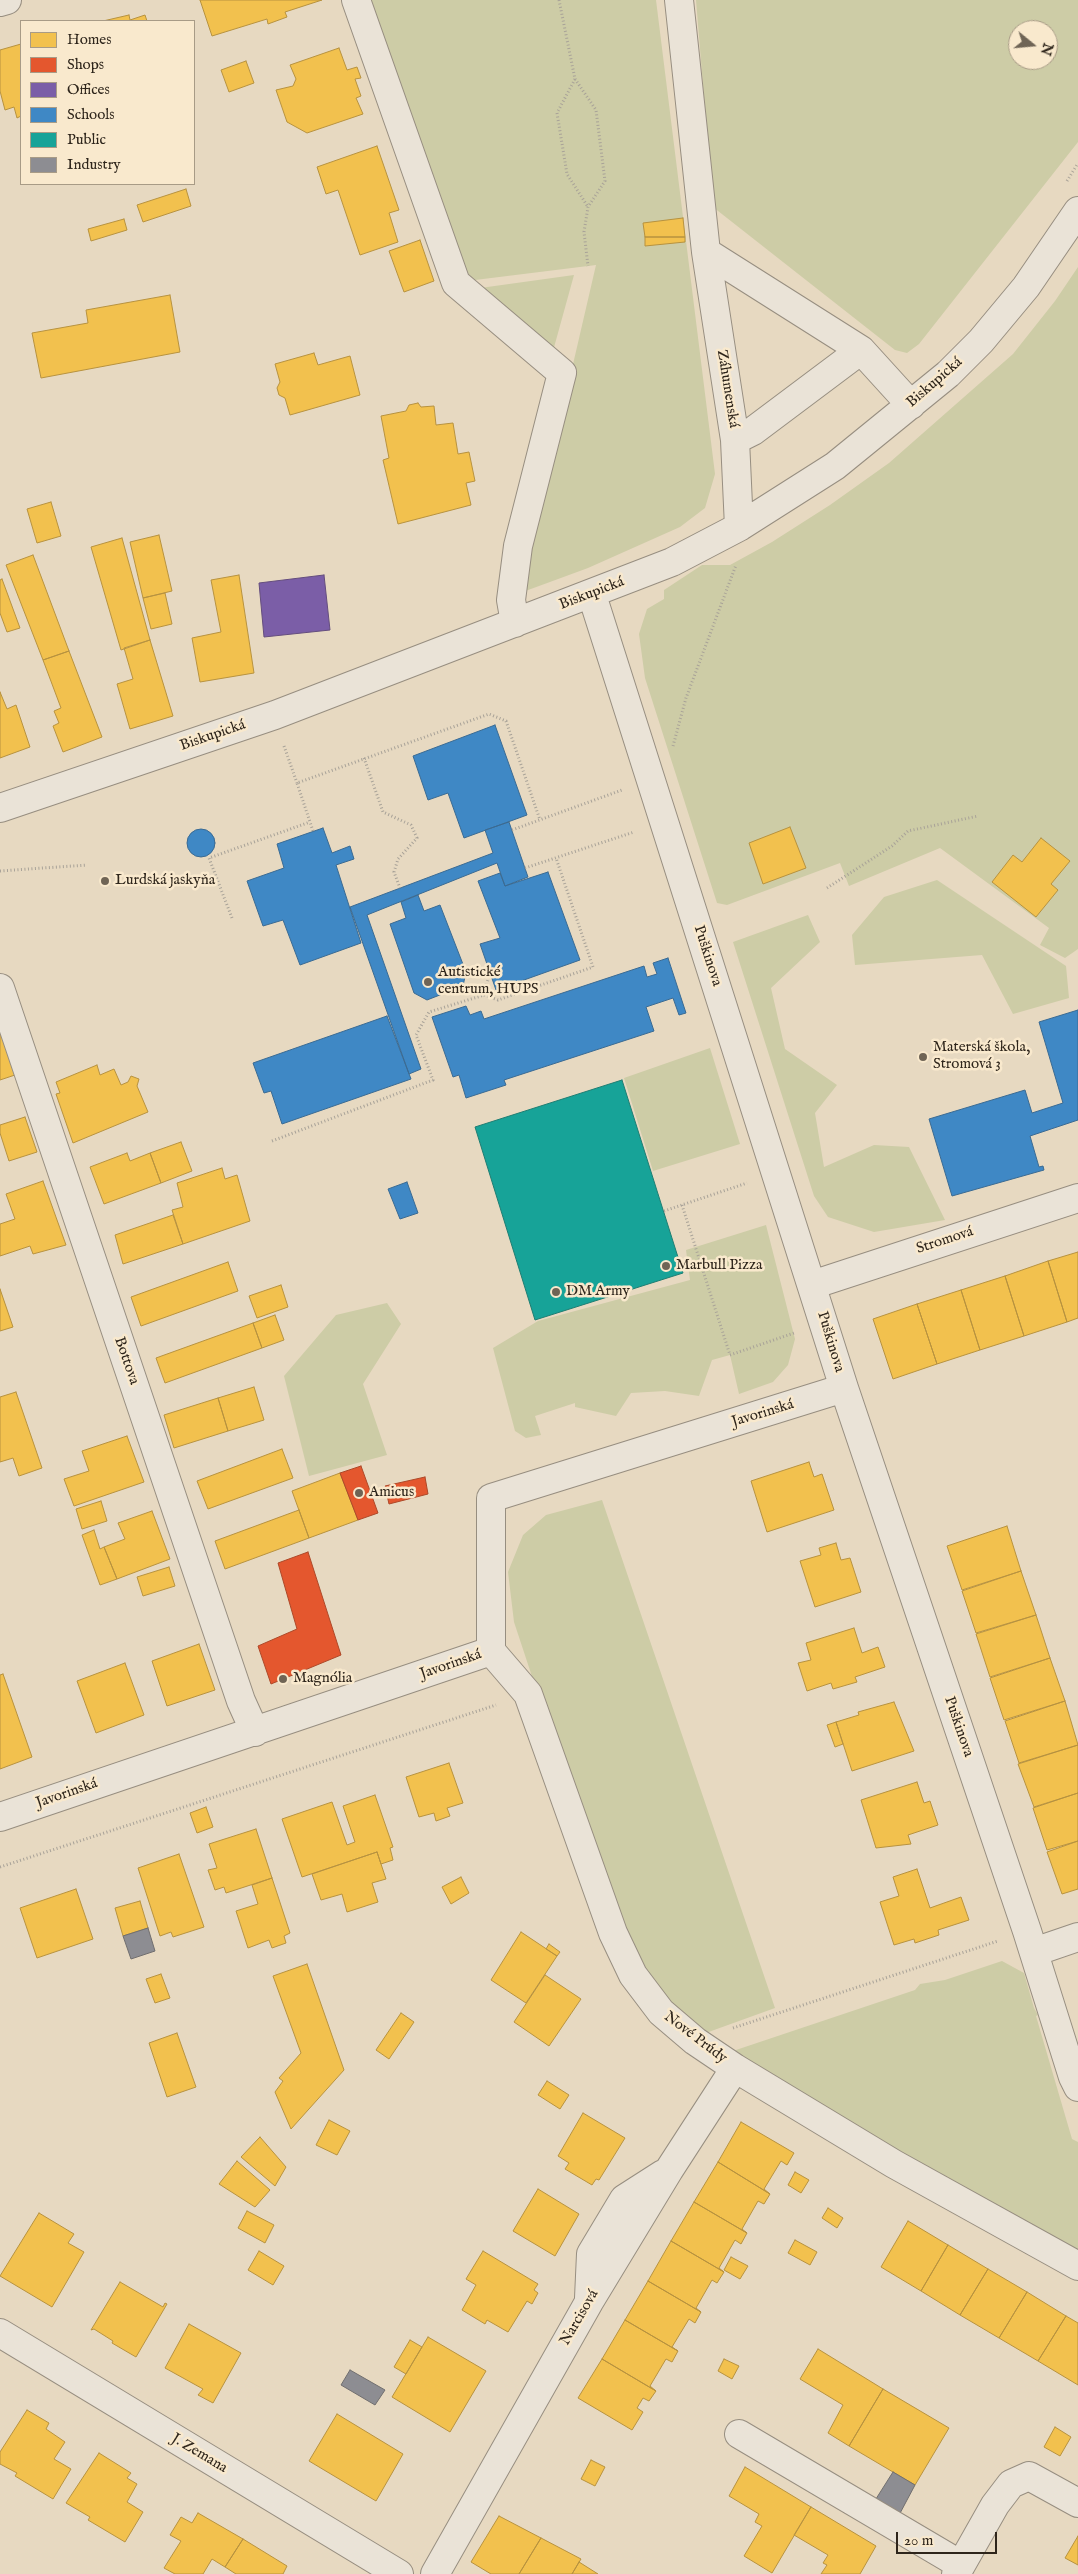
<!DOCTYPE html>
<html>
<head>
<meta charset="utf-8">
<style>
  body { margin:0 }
  #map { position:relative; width:1078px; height:2574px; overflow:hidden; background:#e7d9c1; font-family:"IM FELL English",serif }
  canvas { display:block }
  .legend { position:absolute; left:20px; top:20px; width:175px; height:165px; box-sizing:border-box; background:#f9e9cd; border:1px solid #a89b86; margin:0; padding:6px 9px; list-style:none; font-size:15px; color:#2e251b }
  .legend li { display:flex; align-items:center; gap:10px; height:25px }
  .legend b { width:25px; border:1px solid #a89b86 }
  .north { position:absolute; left:1008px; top:20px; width:50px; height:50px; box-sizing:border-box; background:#f9e9cd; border:1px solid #a89b86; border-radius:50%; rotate:107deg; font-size:14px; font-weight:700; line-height:20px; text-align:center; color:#2e251b }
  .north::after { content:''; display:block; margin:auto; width:18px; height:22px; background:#6f6455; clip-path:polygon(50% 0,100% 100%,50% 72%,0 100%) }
  .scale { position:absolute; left:896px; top:2532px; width:101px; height:22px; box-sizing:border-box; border:2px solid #2e251b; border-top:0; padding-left:6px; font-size:15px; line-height:18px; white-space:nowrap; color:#2e251b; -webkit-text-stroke:4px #f9e9cd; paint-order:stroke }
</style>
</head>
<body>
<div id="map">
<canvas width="1078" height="2574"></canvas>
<ul class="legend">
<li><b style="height:14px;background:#f2c14e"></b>Homes</li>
<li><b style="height:14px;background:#e4572e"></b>Shops</li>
<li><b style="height:14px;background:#7b5ea7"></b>Offices</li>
<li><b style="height:14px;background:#3f88c5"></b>Schools</li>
<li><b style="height:14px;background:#17a398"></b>Public</li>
<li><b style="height:14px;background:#8d8d92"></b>Industry</li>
</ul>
<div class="north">N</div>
<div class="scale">20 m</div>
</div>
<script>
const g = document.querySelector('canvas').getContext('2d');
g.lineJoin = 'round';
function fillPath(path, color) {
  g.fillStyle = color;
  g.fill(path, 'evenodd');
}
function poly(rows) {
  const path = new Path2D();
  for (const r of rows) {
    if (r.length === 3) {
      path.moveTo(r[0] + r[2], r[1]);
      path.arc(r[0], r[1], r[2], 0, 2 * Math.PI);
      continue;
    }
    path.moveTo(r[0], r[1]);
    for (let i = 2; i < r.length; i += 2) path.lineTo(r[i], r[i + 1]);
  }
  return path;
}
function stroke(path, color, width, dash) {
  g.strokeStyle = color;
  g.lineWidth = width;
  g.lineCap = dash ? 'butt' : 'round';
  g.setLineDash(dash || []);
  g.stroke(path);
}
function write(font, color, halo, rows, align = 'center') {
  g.font = font + ' "IM FELL English",serif';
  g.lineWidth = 5;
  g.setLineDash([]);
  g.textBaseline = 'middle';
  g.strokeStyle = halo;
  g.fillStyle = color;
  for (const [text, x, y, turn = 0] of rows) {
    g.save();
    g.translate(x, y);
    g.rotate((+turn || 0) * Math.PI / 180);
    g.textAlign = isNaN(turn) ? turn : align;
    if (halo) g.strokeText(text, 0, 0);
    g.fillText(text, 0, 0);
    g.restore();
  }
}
const green = poly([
  [369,0,656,0,715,474,705,508,680,527,588,568,520,593,596,265,467,281],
  [696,0,1078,0,1078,142,919,344,907,353,895,350,713,207],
  [1018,30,1048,30,1048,60,1018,60],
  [1078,267,1078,949,1065,958,1040,945,1049,928,940,848,849,886,840,863,727,905,717,903,645,678,639,634,647,609,664,599,664,590,702,565,730,565,772,542,830,505,889,463,1013,354,1055,301],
  [574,275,553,351,473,289],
  [937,880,1066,966,1069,998,1013,1014,982,955,855,965,852,935,884,897],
  [808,915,820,942,771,988,785,1049,837,1085,815,1113,824,1167,874,1145,909,1147,945,1220,874,1232,828,1217,814,1196,733,942],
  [710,1048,740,1144,653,1171,624,1078],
  [766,1225,795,1339,788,1365,773,1382,739,1394,730,1355,712,1360,699,1396,665,1391,631,1393,616,1416,575,1407,575,1403,535,1416,541,1435,526,1438,515,1431,493,1348,538,1321,690,1280,686,1250],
  [387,1303,401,1324,363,1384,387,1455,309,1476,284,1376,336,1315],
  [602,1500,775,2008,692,2038,626,1961,514,1622,508,1572,523,1535,546,1515],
  [1002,1961,1024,1973,1034,2008,1038,2015,1036,2016,1072,2139,1078,2142,1078,2257,727,2053,915,1990,920,1984,945,1980]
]);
const homes = poly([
  [200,0,322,0,285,12,287,17,268,24,267,19,212,36,200,0],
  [129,15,130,20,145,15,147,21,103,21,129,15],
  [21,44,21,116,17,118,14,107,5,110,0,91,0,50,21,44],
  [339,48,347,70,357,67,361,78,355,79,361,96,356,98,363,114,307,133,287,122,276,90,293,86,296,79,290,65,339,48],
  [246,61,254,83,229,92,221,70,246,61],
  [377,146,399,210,389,213,398,242,360,255,338,190,326,194,317,167,377,146],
  [186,189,191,206,143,222,137,205,186,189],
  [683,218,685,237,645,237,643,223,683,218],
  [124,219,127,230,91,241,88,229,124,219],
  [645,237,685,237,685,242,645,246,645,237],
  [420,240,434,281,404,292,389,251,420,240],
  [170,295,180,352,41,378,32,333,88,323,86,310,170,295],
  [314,353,318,365,350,356,360,395,290,415,285,398,279,395,277,388,280,382,275,364,314,353],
  [418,403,421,407,434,406,436,425,453,423,458,454,469,452,475,481,466,483,471,505,398,524,383,460,389,458,381,416,406,411,409,405,418,403],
  [51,502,61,536,37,543,27,509,51,502],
  [159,535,172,591,143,598,130,542,159,535],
  [122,538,150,640,121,650,91,547,122,538],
  [33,555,69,651,43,660,6,565,33,555],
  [239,575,254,673,200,682,192,638,221,632,211,580,239,575],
  [2,579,20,628,7,632,0,613,0,580,2,579],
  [165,593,172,624,151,629,143,598,165,593],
  [150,640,173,716,130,729,117,684,133,679,124,648,150,640],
  [69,651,102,737,63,752,53,726,59,723,54,711,61,708,43,660,69,651],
  [0,692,7,709,16,705,30,747,0,758,0,692],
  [790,827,806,868,763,884,749,843,790,827],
  [1041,838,1070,861,1051,884,1058,890,1036,917,992,882,1013,855,1022,862,1041,838],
  [0,1020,18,1074,0,1080,0,1020],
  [97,1065,100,1075,114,1069,121,1085,128,1082,131,1076,139,1079,137,1086,148,1112,73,1143,56,1094,60,1093,56,1082,97,1065],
  [25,1117,37,1152,9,1161,0,1133,0,1125,25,1117],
  [181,1142,192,1171,161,1183,150,1153,181,1142],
  [127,1153,130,1161,150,1153,161,1183,104,1204,90,1167,127,1153],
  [222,1168,225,1179,237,1175,250,1221,183,1244,172,1210,183,1207,177,1183,222,1168],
  [43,1181,66,1245,33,1254,30,1246,0,1256,0,1224,15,1219,6,1194,43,1181],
  [173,1215,183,1244,123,1264,115,1235,173,1215],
  [1078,1252,1078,1318,1067,1322,1048,1261,1078,1252],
  [1048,1261,1067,1322,1024,1336,1005,1276,1048,1261],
  [228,1262,238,1291,141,1326,131,1297,228,1262],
  [1005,1276,1024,1336,980,1350,961,1290,1005,1276],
  [281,1285,288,1307,257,1318,249,1296,281,1285],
  [0,1289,13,1327,0,1331,0,1289],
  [961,1290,980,1350,937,1364,917,1304,961,1290],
  [917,1304,937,1364,893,1379,873,1319,917,1304],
  [275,1315,284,1340,262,1348,253,1323,275,1315],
  [253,1323,262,1348,165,1383,156,1358,253,1323],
  [254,1387,264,1420,228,1431,218,1398,254,1387],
  [16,1392,42,1468,19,1476,13,1458,0,1462,0,1397,16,1392],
  [218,1398,228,1431,174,1448,164,1415,218,1398],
  [127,1436,144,1482,74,1506,64,1479,89,1471,82,1451,127,1436],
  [282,1449,293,1478,208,1509,197,1481,282,1449],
  [809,1462,814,1477,822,1474,834,1510,767,1532,751,1481,809,1462],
  [340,1473,358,1520,309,1538,292,1491,340,1473],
  [101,1501,107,1521,82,1529,76,1509,101,1501],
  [299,1510,309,1538,225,1569,215,1541,299,1510],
  [152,1511,170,1559,117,1579,104,1547,125,1539,118,1523,152,1511],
  [1007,1526,1021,1571,962,1590,947,1546,1007,1526],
  [94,1530,100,1549,104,1547,117,1579,100,1585,82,1535,94,1530],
  [836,1543,841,1560,850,1558,861,1592,815,1607,800,1561,821,1555,819,1548,836,1543],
  [169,1567,175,1586,143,1596,137,1577,169,1567],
  [1021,1571,1036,1615,976,1633,962,1591,1021,1571],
  [1036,1615,1050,1658,990,1677,976,1634,1036,1615],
  [854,1628,862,1653,878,1647,885,1667,855,1677,857,1682,833,1689,831,1683,807,1691,798,1663,811,1660,806,1643,854,1628],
  [199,1644,215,1690,167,1706,152,1661,199,1644],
  [1050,1658,1065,1701,1004,1720,990,1678,1050,1658],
  [125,1663,144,1715,96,1733,77,1681,125,1663],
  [3,1674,32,1757,0,1769,0,1675,3,1674],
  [1065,1701,1078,1745,1019,1763,1005,1721,1065,1701],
  [894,1702,914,1751,852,1771,836,1722,859,1715,858,1712,894,1702],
  [836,1722,843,1744,835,1747,827,1725,836,1722],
  [1078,1745,1078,1793,1034,1807,1018,1764,1078,1745],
  [449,1763,463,1803,447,1808,450,1816,436,1821,434,1813,419,1817,406,1777,449,1763],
  [917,1782,924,1803,930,1801,938,1825,908,1835,911,1844,876,1848,861,1800,917,1782],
  [1078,1793,1078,1841,1047,1850,1033,1808,1078,1793],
  [375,1795,393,1847,390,1848,393,1860,381,1864,377,1852,302,1877,282,1819,332,1802,347,1845,355,1842,343,1806,375,1795],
  [206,1807,213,1827,197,1833,190,1813,206,1807],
  [256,1829,272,1878,226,1893,224,1887,215,1890,208,1870,217,1868,209,1844,256,1829],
  [1078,1841,1078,1889,1062,1894,1047,1852,1078,1841],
  [377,1852,386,1879,372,1883,378,1902,347,1912,342,1894,321,1900,312,1874,377,1852],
  [179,1854,204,1927,173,1937,171,1932,160,1936,138,1868,179,1854],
  [917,1869,930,1908,961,1897,969,1920,938,1930,939,1935,915,1943,914,1939,894,1945,880,1902,899,1896,893,1877,917,1869],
  [461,1877,469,1893,451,1904,442,1887,461,1877],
  [272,1878,290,1933,284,1936,286,1943,272,1948,269,1940,248,1948,236,1911,258,1904,252,1885,272,1878],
  [76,1889,93,1939,37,1958,20,1908,76,1889],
  [140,1901,148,1928,123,1936,115,1908,140,1901],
  [521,1932,557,1956,526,2003,491,1980,521,1932],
  [549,1944,560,1952,557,1956,546,1949,549,1944],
  [307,1964,344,2070,291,2129,275,2092,283,2081,279,2078,301,2053,273,1976,307,1964],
  [161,1974,170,1998,155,2003,146,1979,161,1974],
  [545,1975,581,1999,549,2046,514,2022,545,1975],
  [401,2013,414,2022,389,2059,376,2050,401,2013],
  [177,2033,196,2087,167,2097,149,2043,177,2033],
  [547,2081,569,2095,560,2109,538,2095,547,2081],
  [583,2113,625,2138,599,2180,596,2179,592,2185,565,2169,569,2163,558,2156,583,2113],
  [329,2120,350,2131,337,2155,316,2145,329,2120],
  [741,2122,794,2153,787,2165,781,2161,764,2189,770,2194,718,2162,741,2122],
  [260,2137,286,2167,275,2186,241,2157,260,2137],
  [237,2161,270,2190,255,2207,219,2184,237,2161],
  [718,2162,770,2194,764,2204,758,2201,742,2229,747,2233,694,2202,718,2162],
  [795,2172,809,2180,801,2193,788,2185,795,2172],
  [538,2189,579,2214,555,2256,513,2231,538,2189],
  [694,2202,747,2233,741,2244,735,2240,719,2268,724,2272,671,2241,694,2202],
  [828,2208,843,2218,837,2228,822,2218,828,2208],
  [247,2211,274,2225,265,2243,238,2228,247,2211],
  [39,2213,74,2234,68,2243,84,2252,52,2307,0,2276,39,2213],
  [908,2221,948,2245,921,2291,881,2267,908,2221],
  [795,2240,817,2252,810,2265,788,2253,795,2240],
  [671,2241,724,2272,717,2283,712,2280,696,2308,701,2312,648,2281,671,2241],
  [948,2245,988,2269,960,2315,921,2291,948,2245],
  [259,2251,284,2266,273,2285,248,2270,259,2251],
  [483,2251,538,2284,534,2290,538,2293,532,2304,527,2301,508,2332,487,2320,485,2324,462,2310,476,2285,466,2279,483,2251],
  [731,2257,748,2266,740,2279,724,2270,731,2257],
  [988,2269,1027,2292,999,2338,960,2315,988,2269],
  [648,2281,701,2312,695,2323,689,2319,672,2347,678,2351,625,2320,648,2281],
  [120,2282,163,2307,165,2303,167,2304,136,2357,112,2343,113,2341,94,2329,91,2330,120,2282],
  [1027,2292,1066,2316,1038,2361,999,2338,1027,2292],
  [1066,2316,1078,2323,1078,2385,1038,2361,1066,2316],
  [625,2320,678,2351,672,2362,666,2359,650,2386,656,2391,602,2359,625,2320],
  [189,2324,241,2353,213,2403,198,2395,203,2389,165,2368,189,2324],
  [428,2337,486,2371,450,2432,392,2397,428,2337],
  [410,2340,422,2347,406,2374,394,2367,410,2340],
  [818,2349,883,2389,849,2446,828,2433,843,2405,800,2379,818,2349],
  [602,2359,656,2391,649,2401,643,2398,637,2408,643,2412,632,2430,578,2398,602,2359],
  [724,2359,739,2366,732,2379,718,2371,724,2359],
  [883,2389,949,2428,915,2485,849,2446,883,2389],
  [27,2410,49,2423,46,2429,65,2442,54,2459,71,2469,53,2499,15,2476,17,2473,0,2464,0,2452,27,2410],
  [337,2414,403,2454,376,2501,309,2461,337,2414],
  [1055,2427,1071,2437,1060,2456,1044,2447,1055,2427],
  [99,2453,131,2473,127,2478,137,2484,127,2502,143,2512,125,2542,88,2520,90,2517,66,2503,99,2453],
  [591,2460,605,2467,595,2486,581,2479,591,2460],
  [745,2467,811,2507,772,2573,744,2556,762,2526,755,2522,759,2514,729,2496,745,2467],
  [811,2507,876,2546,860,2574,821,2574,827,2565,823,2563,828,2555,794,2535,811,2507],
  [198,2513,243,2539,225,2567,212,2559,203,2574,175,2574,164,2568,181,2541,170,2535,181,2517,192,2523,198,2513],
  [499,2516,541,2538,519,2574,491,2574,471,2562,499,2516],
  [1078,2536,1078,2565,1065,2558,1078,2536],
  [541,2538,581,2559,572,2574,519,2574,541,2538],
  [243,2539,287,2566,283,2574,236,2574,225,2567,243,2539],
  [579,2562,598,2574,572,2574,579,2562]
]);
const shops = poly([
  [361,1466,378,1513,358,1520,340,1473,361,1466],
  [425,1477,428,1494,389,1504,385,1486,425,1477],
  [308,1552,341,1655,271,1684,258,1646,297,1629,278,1563,308,1552]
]);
const offices = poly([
  [324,575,330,630,264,637,259,583,324,575]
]);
const schools = poly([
  [495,725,527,815,464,838,448,793,428,800,413,756,495,725],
  [509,822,528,877,505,886,497,863,367,915,421,1069,409,1074,350,907,493,853,485,830,509,822],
  [323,828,332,853,350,846,354,859,336,865,361,943,300,965,283,920,263,926,247,881,284,868,277,844,323,828],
  [201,843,14],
  [548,872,580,960,496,990,480,944,500,938,478,881,500,873,505,886,548,872],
  [418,895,424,911,440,905,466,972,463,986,427,1000,414,993,390,924,406,918,401,902,418,895],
  [668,958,686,1013,679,1015,673,998,646,1007,654,1031,504,1080,506,1085,466,1098,459,1075,453,1077,432,1017,466,1006,470,1015,481,1011,484,1019,644,966,647,977,657,974,653,963,668,958],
  [1078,1010,1078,1120,1030,1136,1039,1167,1043,1166,1044,1170,952,1196,929,1119,1025,1090,1032,1113,1063,1103,1039,1022,1078,1010],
  [387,1016,411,1079,282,1124,271,1091,264,1093,253,1063,387,1016],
  [407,1182,418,1213,400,1219,388,1189,407,1182]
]);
const public = poly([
  [622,1080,683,1273,535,1320,475,1127,622,1080]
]);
const industry = poly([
  [148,1928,155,1951,131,1959,123,1936,148,1928],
  [350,2370,385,2390,375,2405,341,2385,350,2370],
  [893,2472,915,2485,898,2517,874,2502,893,2472]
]);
const path = poly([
  [559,0,575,79,596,110,605,181,588,207,584,232,588,266],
  [575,79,557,113,567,174,588,207],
  [1067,181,1078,163],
  [284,746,297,783],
  [673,746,686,698,736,565],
  [364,758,383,812,411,825,417,838,398,859,394,872,400,888],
  [512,830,622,790],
  [313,831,297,783,489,714,506,721,540,820],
  [525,868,634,832],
  [0,871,87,865],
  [827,888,892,846,908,831,978,816],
  [232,918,209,858,310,822],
  [484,995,498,1000,593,967,556,858],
  [272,1141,433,1080,416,1035,429,1012,484,995,490,972],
  [682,1205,730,1355,794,1333],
  [664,1211,747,1183],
  [0,1867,496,1705],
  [733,2028,998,1941]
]);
const minor = poly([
  [356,0,456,283,562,373,518,546,511,600,515,623],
  [679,0,706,252,735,440,739,527],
  [0,2,7,0],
  [706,252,861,350,911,405],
  [735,440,753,431,861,350],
  [592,595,844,1388,1027,1931,1073,2077,1078,2087],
  [0,808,275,715,672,562,739,527,835,466,948,374,981,341,1026,287,1078,211],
  [0,988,241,1701,255,1732],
  [812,1285,1078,1198],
  [491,1651,528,1694,613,1933,633,1975,661,2012,695,2041,735,2068,894,2164,1078,2266],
  [0,1817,491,1651,491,1498,844,1388],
  [1034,1952,1078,1937],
  [589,2298,591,2254,624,2199,663,2174],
  [0,2333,399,2574],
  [739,2434,961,2565],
  [435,2574,589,2302,669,2170,735,2068],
  [956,2574,995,2505,1011,2484,1029,2476,1078,2503]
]);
const markers = [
  [105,881,5,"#6f6455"],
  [428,982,5,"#6f6455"],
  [923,1057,5,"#6f6455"],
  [666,1266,5,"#6f6455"],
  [556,1292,5,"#6f6455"],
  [359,1493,5,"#6f6455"],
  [283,1679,5,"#6f6455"]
];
const streetNames = [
  ["Biskupická",935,383,-41],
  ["Záhumenská",727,389,81],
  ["Biskupická",592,594,-21],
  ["Biskupická",213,736,-19],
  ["Puškinova",707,956,72],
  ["Stromová",945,1241,-18],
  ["Puškinova",830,1342,73],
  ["Bottova",126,1361,71],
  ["Javorinská",763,1414,-17],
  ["Javorinská",451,1665,-19],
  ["Puškinova",958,1727,71],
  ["Javorinská",67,1794,-19],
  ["Nové Prúdy",695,2038,37],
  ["Narcisová",580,2318,-60],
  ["J. Zemana",199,2454,31]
];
const poiNames = [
  ["Lurdská jaskyňa",115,881],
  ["Autistické",438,973],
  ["centrum, HUPS",438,990],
  ["Materská škola,",933,1048],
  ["Stromová 3",933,1065],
  ["Marbull Pizza",676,1266],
  ["DM Army",566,1292],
  ["Amicus",369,1493],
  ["Magnólia",293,1679]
];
fillPath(green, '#cdcca6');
fillPath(homes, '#f2c14e');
stroke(homes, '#b7923f', 1);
fillPath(shops, '#e4572e');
stroke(shops, '#ad4828', 1);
fillPath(offices, '#7b5ea7');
stroke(offices, '#644d7d', 1);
fillPath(schools, '#3f88c5');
stroke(schools, '#3a6a92', 1);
fillPath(public, '#17a398');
stroke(public, '#1e7d72', 1);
fillPath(industry, '#8d8d92');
stroke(industry, '#706e6e', 1);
stroke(minor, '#978e80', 30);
stroke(path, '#a8a298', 3, [1, 2.5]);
stroke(minor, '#eae3d7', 28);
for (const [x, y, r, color] of markers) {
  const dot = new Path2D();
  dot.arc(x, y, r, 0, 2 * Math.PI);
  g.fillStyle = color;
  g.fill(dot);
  stroke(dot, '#f9e9cd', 2);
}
write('15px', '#2e251b', '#f9e9cd', streetNames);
write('15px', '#2e251b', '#f9e9cd', poiNames, 'left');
</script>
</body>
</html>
